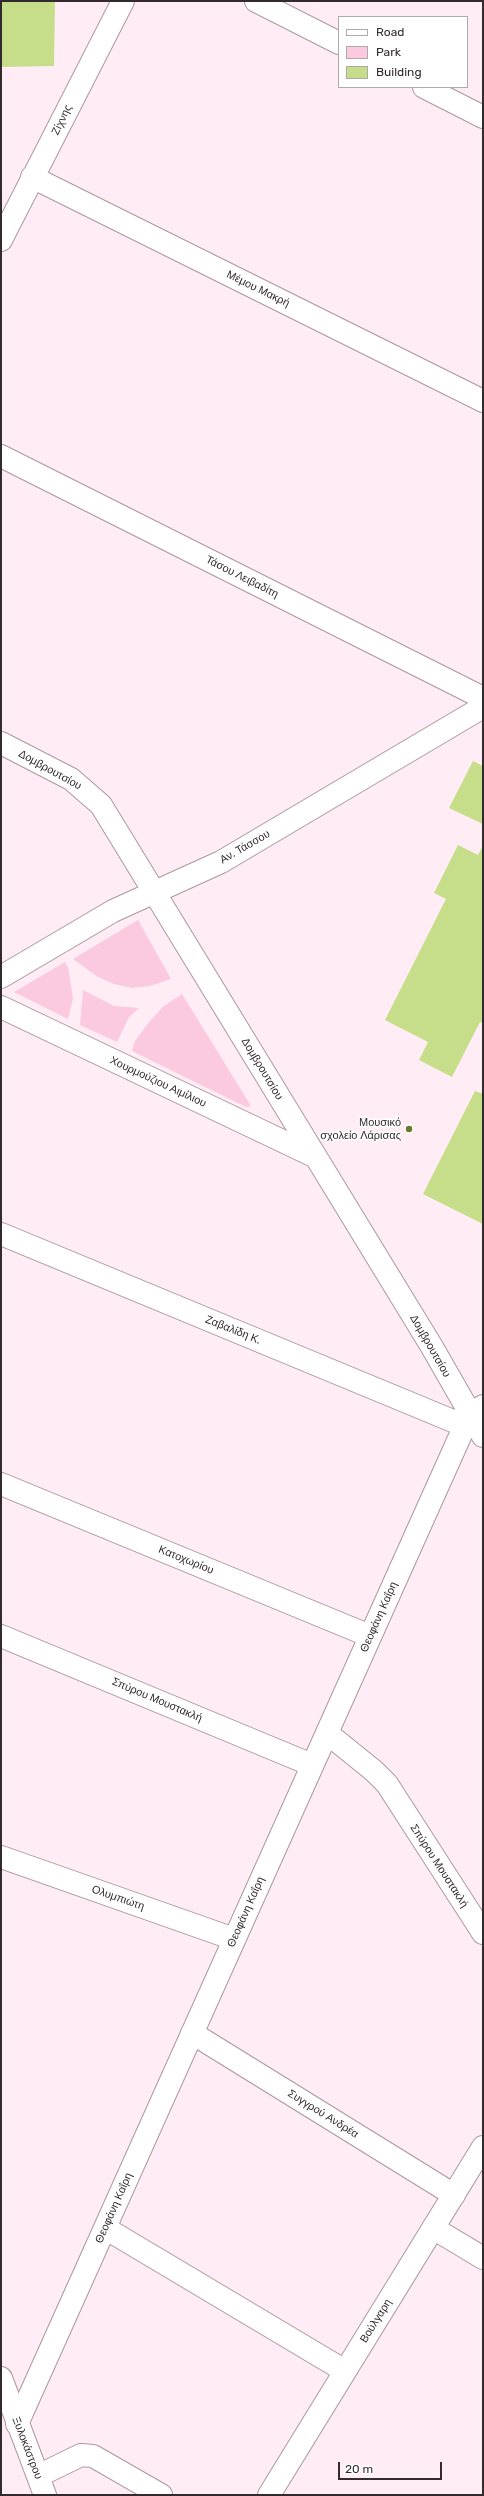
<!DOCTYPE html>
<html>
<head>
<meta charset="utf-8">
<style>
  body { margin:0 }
  #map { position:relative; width:484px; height:2496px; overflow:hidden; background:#ffecf4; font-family:Rubik,sans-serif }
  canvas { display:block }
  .frame { position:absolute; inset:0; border:2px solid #322b2e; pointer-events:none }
  .legend { position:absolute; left:338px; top:16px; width:130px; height:72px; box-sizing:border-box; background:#fff; border:1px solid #adaaab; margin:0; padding:5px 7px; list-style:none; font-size:12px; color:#322b2e }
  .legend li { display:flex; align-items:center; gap:8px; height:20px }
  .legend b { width:20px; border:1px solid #adaaab }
  .scale { position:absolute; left:338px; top:2462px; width:104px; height:18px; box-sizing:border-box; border:2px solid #322b2e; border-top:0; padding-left:5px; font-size:12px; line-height:14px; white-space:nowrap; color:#322b2e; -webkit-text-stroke:3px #fff; paint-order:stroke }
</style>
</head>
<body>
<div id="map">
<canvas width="484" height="2496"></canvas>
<div class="frame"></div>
<ul class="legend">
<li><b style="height:5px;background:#fff"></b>Road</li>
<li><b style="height:11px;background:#fbc9e0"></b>Park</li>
<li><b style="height:11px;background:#c6de89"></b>Building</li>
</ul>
<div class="scale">20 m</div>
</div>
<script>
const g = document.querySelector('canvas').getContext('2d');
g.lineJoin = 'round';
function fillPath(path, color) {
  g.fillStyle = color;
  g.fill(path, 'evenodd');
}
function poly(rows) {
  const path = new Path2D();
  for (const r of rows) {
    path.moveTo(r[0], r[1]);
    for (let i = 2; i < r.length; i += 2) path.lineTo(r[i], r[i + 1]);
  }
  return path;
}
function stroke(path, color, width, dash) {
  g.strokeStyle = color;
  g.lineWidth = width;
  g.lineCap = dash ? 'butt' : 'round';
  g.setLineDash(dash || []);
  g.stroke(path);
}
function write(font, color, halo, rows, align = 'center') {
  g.font = font + ' Rubik,sans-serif';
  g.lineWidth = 3;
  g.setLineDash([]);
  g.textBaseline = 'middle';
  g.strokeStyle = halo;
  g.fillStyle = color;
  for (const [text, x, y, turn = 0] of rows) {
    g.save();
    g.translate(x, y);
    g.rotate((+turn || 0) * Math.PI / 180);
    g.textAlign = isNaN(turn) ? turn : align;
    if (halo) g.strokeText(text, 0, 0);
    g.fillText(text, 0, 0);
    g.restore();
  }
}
const green = poly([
  [138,920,171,979,150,986,132,988,114,984,98,977,73,959],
  [65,962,68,968,73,998,68,1019,14,992],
  [83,990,114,1006,139,1008,129,1017,117,1042,80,1025],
  [182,994,251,1106,246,1107,132,1051,135,1041,150,1021,164,1006]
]);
const building = poly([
  [1,1,55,1,54,66,1,67],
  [473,761,483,766,483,824,449,808],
  [458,845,478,855,483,846,483,1023,480,1022,452,1077,419,1060,428,1042,385,1020,446,899,434,893],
  [475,1091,483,1094,483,1224,423,1194]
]);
const minor = poly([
  [256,1,339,43],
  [424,87,483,117],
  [32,177,483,401],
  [1,240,123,1],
  [1,456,483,698],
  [1,743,71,779,101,805,432,1347,483,1436],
  [1,977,113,911,221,862,483,707],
  [1,1007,316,1157],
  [1,1234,465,1426],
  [1,1484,370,1636],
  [1,1636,312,1765],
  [327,1733,374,1771,387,1784,483,1933],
  [1,1857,234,1939],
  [192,2033,454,2195],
  [105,2228,345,2371],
  [433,2228,483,2258],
  [1,2378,45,2495],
  [17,2424,470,1414,483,1406],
  [38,2476,81,2455,93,2456,161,2495],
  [269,2495,483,2147]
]);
const markers = [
  [409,1129,4,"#667a29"]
];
const streetNames = [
  ["Ζίχνης",62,120,-64],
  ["Μέμου Μακρή",258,289,26],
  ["Τάσου Λειβαδίτη",242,577,27],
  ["Δομβρουτσίου",50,770,29],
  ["Αν. Τάσσου",245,847,-30],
  ["Δομβρουτσίου",262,1069,59],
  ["Χουρμούζιου Αιμίλιου",158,1082,25],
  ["Ζαβαλίδη Κ.",233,1330,22],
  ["Δομβρουτσίου",430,1346,60],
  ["Κατοχωρίου",186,1560,22],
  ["Θεοφάνη Καΐρη",379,1617,-66],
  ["Σπύρου Μουστακλή",157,1700,23],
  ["Σπύρου Μουστακλή",439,1866,57],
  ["Ολυμπιώτη",118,1898,19],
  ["Θεοφάνη Καΐρη",246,1912,-66],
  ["Συγγρού Ανδρέα",323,2114,32],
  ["Θεοφάνη Καΐρη",114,2208,-66],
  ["Βούλγαρη",376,2321,-58],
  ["Ξυλοκάστρου",27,2448,69]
];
const poiNames = [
  ["Μουσικό",401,1123],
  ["σχολείο Λάρισας",401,1136]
];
fillPath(green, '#fbc9e0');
fillPath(building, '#c6de89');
stroke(minor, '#aa98a0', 24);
stroke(minor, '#fff', 22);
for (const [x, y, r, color] of markers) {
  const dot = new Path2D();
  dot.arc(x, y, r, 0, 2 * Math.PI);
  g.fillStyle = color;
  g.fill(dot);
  stroke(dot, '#fff', 1.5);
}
write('11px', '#322b2e', '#fff', streetNames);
write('11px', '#322b2e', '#fff', poiNames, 'right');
</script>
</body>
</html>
